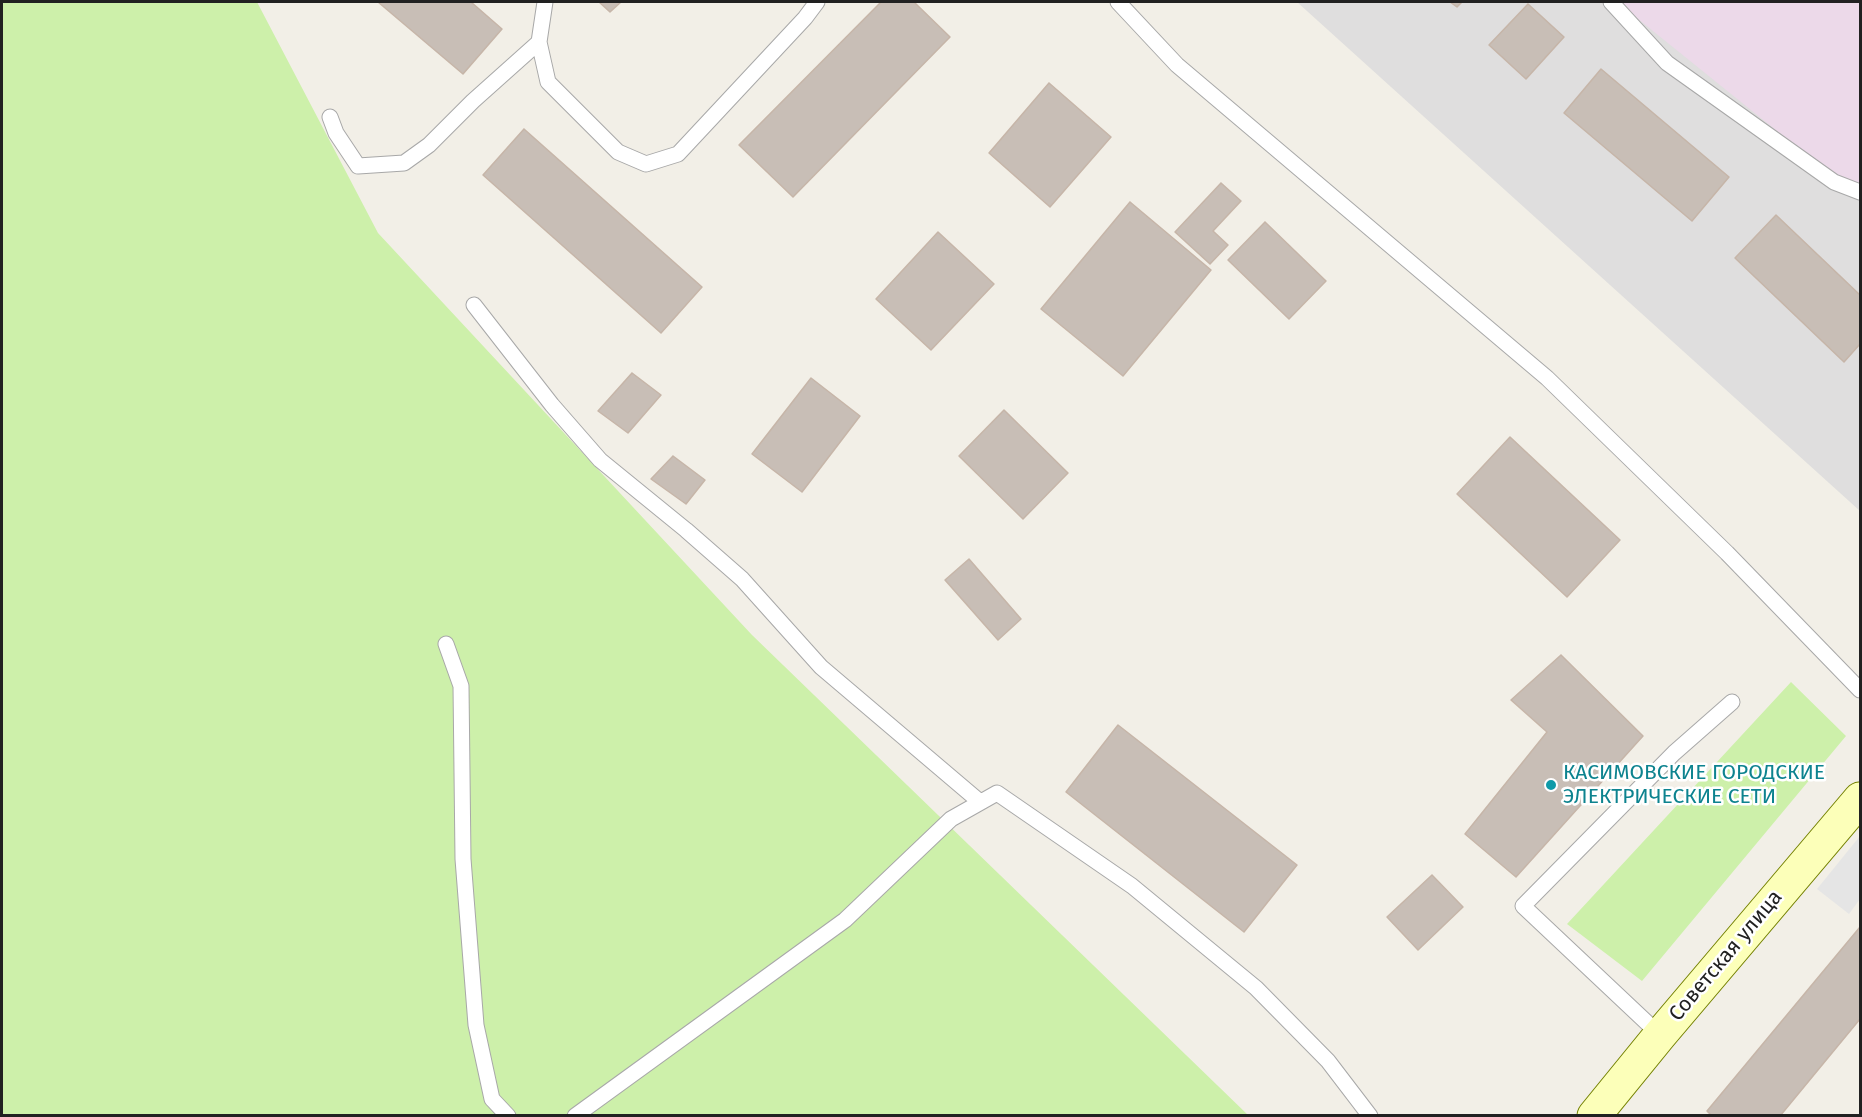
<!DOCTYPE html>
<html>
<head>
<meta charset="utf-8">
<style>
  body { margin:0 }
  #map { position:relative; width:1862px; height:1117px; overflow:hidden; background:#f2efe7; font-family:"Fira Sans",sans-serif }
  canvas { display:block }
  .frame { position:absolute; inset:0; border:3px solid #212121; pointer-events:none }
</style>
</head>
<body>
<div id="map">
<canvas width="1862" height="1117"></canvas>
<div class="frame"></div>
</div>
<script>
const g = document.querySelector('canvas').getContext('2d');
g.lineJoin = 'round';
function fillPath(path, color) {
  g.fillStyle = color;
  g.fill(path, 'evenodd');
}
function poly(rows) {
  const path = new Path2D();
  for (const r of rows) {
    path.moveTo(r[0], r[1]);
    for (let i = 2; i < r.length; i += 2) path.lineTo(r[i], r[i + 1]);
  }
  return path;
}
function stroke(path, color, width, dash) {
  g.strokeStyle = color;
  g.lineWidth = width;
  g.lineCap = dash ? 'butt' : 'round';
  g.setLineDash(dash || []);
  g.stroke(path);
}
function write(font, color, halo, rows, align = 'center') {
  g.font = font + ' "Fira Sans",sans-serif';
  g.lineWidth = 5;
  g.setLineDash([]);
  g.textBaseline = 'middle';
  g.strokeStyle = halo;
  g.fillStyle = color;
  for (const [text, x, y, turn = 0] of rows) {
    g.save();
    g.translate(x, y);
    g.rotate((+turn || 0) * Math.PI / 180);
    g.textAlign = isNaN(turn) ? turn : align;
    if (halo) g.strokeText(text, 0, 0);
    g.fillText(text, 0, 0);
    g.restore();
  }
}
const residential = poly([
  [1297,2,1860,2,1860,511]
]);
const industrial = poly([
  [1617,2,1860,2,1860,198]
]);
const grass = poly([
  [2,2,257,2,378,233,752,635,1248,1115,2,1116],
  [1791,682,1846,736,1642,981,1567,924]
]);
const parking = poly([
  [1860,836,1860,899,1849,914,1817,889]
]);
const building = poly([
  [378,2,471,2,502,29,463,74,378,2],
  [599,2,621,2,610,12,599,2],
  [881,2,914,2,950,37,793,197,739,145,881,2],
  [1450,2,1462,2,1457,7,1450,2],
  [1528,4,1564,37,1526,79,1489,45,1528,4],
  [1601,69,1729,177,1692,221,1564,113,1601,69],
  [1049,83,1111,137,1050,207,989,153,1049,83],
  [524,129,702,287,661,333,483,175,524,129],
  [1221,183,1241,201,1213,231,1228,245,1210,264,1175,232,1221,183],
  [1130,202,1211,270,1123,376,1041,309,1130,202],
  [1776,215,1860,295,1860,344,1844,362,1735,258,1776,215],
  [1265,222,1326,281,1289,319,1228,260,1265,222],
  [938,232,994,284,931,350,876,299,938,232],
  [632,373,661,395,628,433,598,411,632,373],
  [811,378,860,416,802,492,752,454,811,378],
  [1004,410,1068,473,1023,519,959,456,1004,410],
  [1510,437,1620,540,1567,597,1457,494,1510,437],
  [673,456,705,480,686,504,651,479,673,456],
  [969,559,1021,619,998,640,945,580,969,559],
  [1561,655,1643,736,1516,877,1465,834,1547,732,1511,700,1561,655],
  [1118,725,1297,865,1244,932,1066,792,1118,725],
  [1432,875,1463,907,1418,950,1387,917,1432,875],
  [1860,927,1860,1019,1780,1116,1712,1116,1707,1111,1860,927]
]);
const service = poly([
  [545,2,539,42,548,82,618,152,646,164,678,154,805,18,817,2],
  [1118,2,1177,65,1547,378,1727,553,1860,690],
  [1611,2,1667,63,1834,182,1860,192],
  [330,117,336,133,358,166,404,163,429,145,473,101,539,42],
  [474,305,552,405,600,460,686,530,742,579,821,667,980,802],
  [446,644,461,686,463,859,476,1025,492,1099,508,1116],
  [1660,1035,1523,906,1674,753,1732,702],
  [575,1116,845,920,951,819,997,793,1132,886,1256,988,1328,1061,1370,1116]
]);
const secondary = poly([
  [1594,1116,1660,1035,1860,799]
]);
const markers = [
  [1551,785,6,"#0f9aa8"]
];
const cultureNames = [
  ["КАСИМОВСКИЕ ГОРОДСКИЕ",1563,773],
  ["ЭЛЕКТРИЧЕСКИЕ СЕТИ",1563,797]
];
const streetNames = [
  ["Советская улица",1726,956,-50]
];
fillPath(residential, '#dfdede');
fillPath(industrial, '#ecd9e9');
fillPath(grass, '#cdf0aa');
fillPath(parking, '#e5e5e5');
fillPath(building, '#c8beb6');
stroke(building, '#c6b5a8', 1.5);
stroke(service, '#a8a8a8', 17);
stroke(secondary, '#748100', 35);
stroke(service, '#fff', 15);
stroke(secondary, '#fcffb9', 33);
for (const [x, y, r, color] of markers) {
  const dot = new Path2D();
  dot.arc(x, y, r, 0, 2 * Math.PI);
  g.fillStyle = color;
  g.fill(dot);
  stroke(dot, '#fff', 2);
}
write('21px', '#0d838f', '#fff', cultureNames, 'left');
write('21px', '#212121', '#fff', streetNames);
</script>
</body>
</html>
